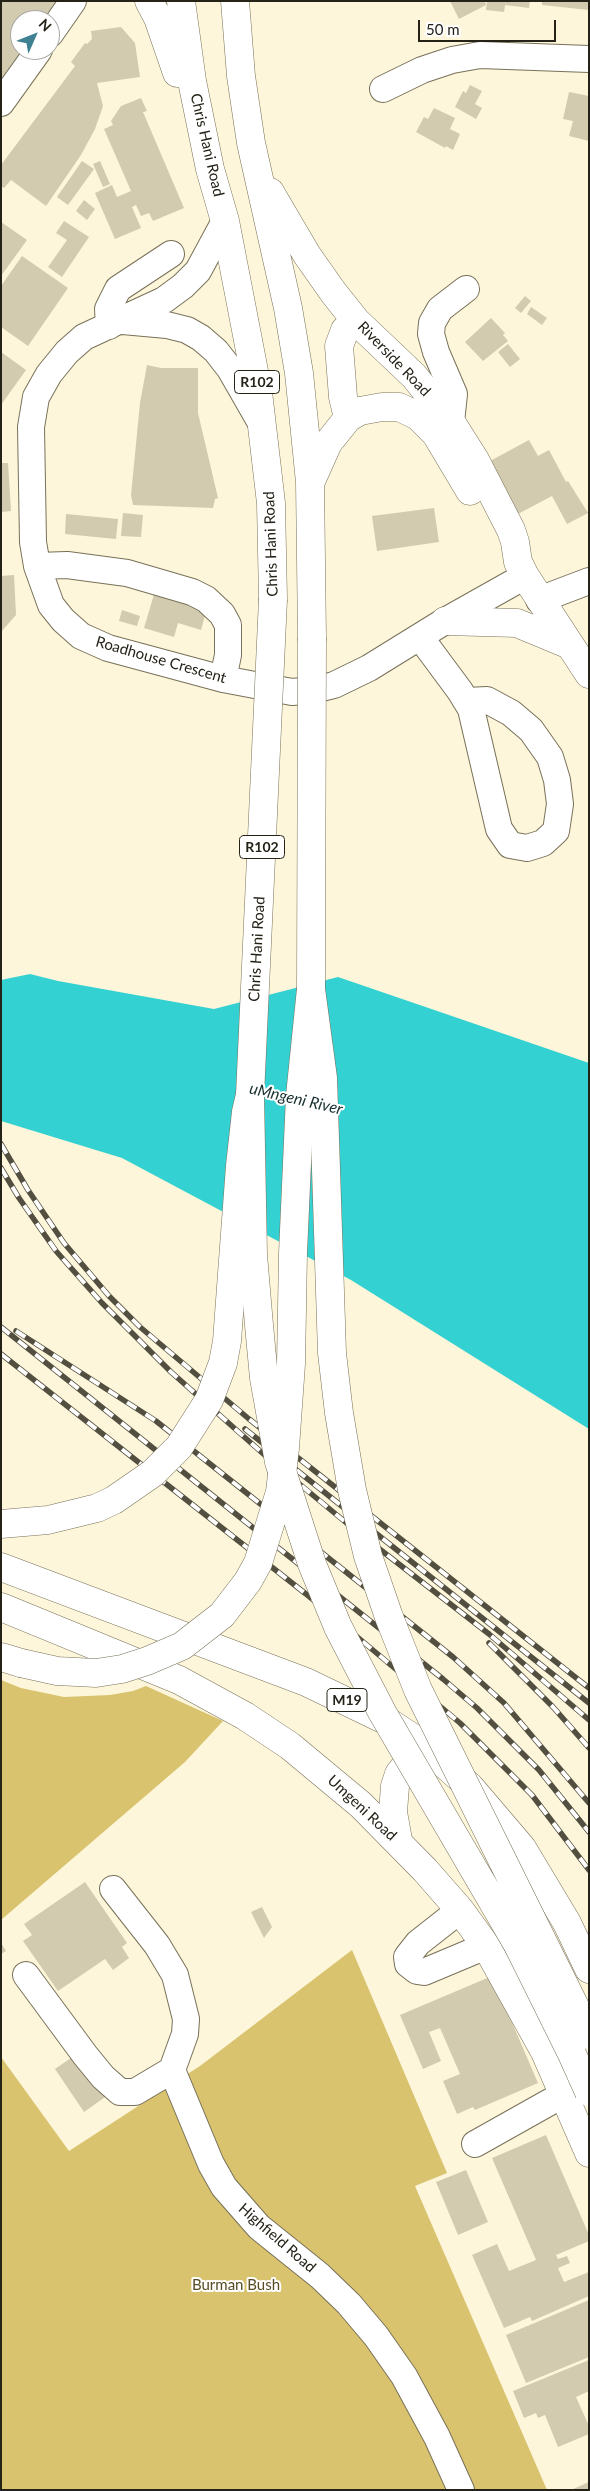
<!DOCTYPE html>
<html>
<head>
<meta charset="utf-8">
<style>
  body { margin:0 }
  #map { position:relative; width:590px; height:2491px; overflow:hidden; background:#fdf6da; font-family:Lato,sans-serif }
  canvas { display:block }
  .frame { position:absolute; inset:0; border:2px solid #252218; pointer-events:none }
  .north { position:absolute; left:10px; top:10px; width:50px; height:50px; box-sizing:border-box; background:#fff; border:1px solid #a8a7a3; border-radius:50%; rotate:46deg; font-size:14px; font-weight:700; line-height:20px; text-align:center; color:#252218 }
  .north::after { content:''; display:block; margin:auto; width:18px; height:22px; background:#3f8092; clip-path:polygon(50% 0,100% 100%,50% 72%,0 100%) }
  .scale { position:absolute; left:418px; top:20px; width:138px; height:22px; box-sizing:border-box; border:2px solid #252218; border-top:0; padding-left:6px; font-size:15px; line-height:18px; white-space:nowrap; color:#252218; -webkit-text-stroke:4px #fff; paint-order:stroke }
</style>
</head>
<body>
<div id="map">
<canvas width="590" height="2491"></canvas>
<div class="frame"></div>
<div class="north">N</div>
<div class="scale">50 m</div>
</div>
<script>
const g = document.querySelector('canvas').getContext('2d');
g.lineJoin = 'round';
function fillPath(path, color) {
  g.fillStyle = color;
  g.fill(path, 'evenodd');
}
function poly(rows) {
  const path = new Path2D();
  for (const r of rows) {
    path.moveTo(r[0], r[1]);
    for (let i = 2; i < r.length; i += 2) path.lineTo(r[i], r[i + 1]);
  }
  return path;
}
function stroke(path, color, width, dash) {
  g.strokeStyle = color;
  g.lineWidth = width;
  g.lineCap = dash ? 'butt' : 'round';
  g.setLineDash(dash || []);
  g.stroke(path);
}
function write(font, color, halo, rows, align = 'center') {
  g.font = font + ' Lato,sans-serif';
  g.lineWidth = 4;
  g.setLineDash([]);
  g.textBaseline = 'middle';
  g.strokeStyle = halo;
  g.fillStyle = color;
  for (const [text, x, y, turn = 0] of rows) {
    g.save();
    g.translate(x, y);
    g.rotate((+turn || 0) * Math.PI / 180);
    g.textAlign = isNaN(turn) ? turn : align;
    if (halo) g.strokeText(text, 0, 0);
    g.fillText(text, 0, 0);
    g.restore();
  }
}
const green = poly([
  [1,1680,21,1688,64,1697,110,1695,133,1691,146,1686,223,1721,185,1762,1,1920],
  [352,1950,447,2173,415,2186,547,2490,1,2490,1,2057,69,2151,200,2066]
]);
const water = poly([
  [30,974,58,981,214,1009,338,977,589,1063,589,1429,351,1280,122,1158,1,1121,1,980]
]);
const building = poly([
  [1,1,58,1,44,20,20,20,20,50,22,50,1,79],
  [450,1,485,1,486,5,459,19],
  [487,1,530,1,529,8,505,5,504,12,486,10],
  [542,1,589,1,589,10,542,5],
  [121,27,135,43,140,77,97,83,103,106,95,129,81,155,46,206,11,180,4,188,1,186,1,165,75,66,71,62,85,43,87,44,92,39,91,31],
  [470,85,482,91,475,104,482,108,476,119,455,107,463,91,466,93],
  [569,92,589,96,589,141,569,136,573,121,563,119],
  [141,98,147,111,143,112,184,208,153,221,149,213,141,216,136,205,132,207,141,228,115,239,95,193,112,185,117,197,131,191,104,129,113,125,111,121,121,106],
  [434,108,455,118,450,129,460,134,453,150,446,146,445,148,416,132,424,117,428,119],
  [82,161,94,169,68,205,57,197],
  [100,161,110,184,103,187,93,164],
  [84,200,95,209,87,220,76,211],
  [64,221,89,237,62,277,48,267,67,240,56,233],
  [1,222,27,240,1,276],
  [22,256,68,288,28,346,1,327,1,286],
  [525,296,531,301,521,313,515,308],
  [531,307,547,318,542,325,527,314],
  [491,318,505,333,503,335,508,341,483,361,465,342],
  [508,344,520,359,510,367,498,352],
  [1,352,26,370,1,405],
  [147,365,161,368,198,368,198,413,218,498,215,499,213,508,133,505,131,495,140,403],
  [529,440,538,456,549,450,566,482,568,481,588,513,567,524,552,496,518,514,490,461],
  [1,463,8,463,11,511,1,512],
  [434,508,439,542,377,551,372,516],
  [123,513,143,515,141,537,121,536],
  [66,514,118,519,116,539,65,534],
  [14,575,16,615,1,632,1,576],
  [155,591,197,600,194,608,206,612,201,630,178,623,174,637,144,628],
  [122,610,140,616,137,626,119,621],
  [85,1882,127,1943,122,1947,129,1958,113,1970,105,1959,58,1991,23,1941,32,1935,24,1924],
  [262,1907,272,1927,264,1938,251,1912],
  [1,1943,6,1951,1,1954],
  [492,1976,538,2083,475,2110,473,2107,457,2114,443,2081,460,2074,440,2028,429,2032,441,2061,423,2069,400,2015],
  [78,2053,108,2095,84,2112,55,2069],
  [546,2135,589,2235,589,2241,556,2255,558,2259,567,2256,570,2263,558,2268,564,2282,589,2272,589,2296,532,2321,530,2317,504,2328,472,2255,497,2244,509,2271,536,2260,492,2158],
  [466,2170,488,2222,458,2235,436,2182],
  [589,2300,589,2357,526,2383,506,2335],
  [589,2360,589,2391,576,2397,589,2426,589,2434,558,2447,545,2415,538,2418,536,2413,524,2418,513,2391],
  [589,2482,589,2490,571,2490]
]);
const minor = poly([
  [50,34,73,1],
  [383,89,422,70,452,60,480,55,589,59],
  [1,103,39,50],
  [225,221,198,271,183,286,164,300,84,337,67,352,49,374,36,397,31,427,33,542,37,566,51,605,63,620,81,636,108,648,223,679,292,692,314,690,334,685,369,668,445,621,525,576],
  [123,321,167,325,187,330,201,338,216,351,230,369,261,423],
  [109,326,108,309,118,289,171,254],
  [451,422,454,394,436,352,431,334,432,323,440,309,466,289],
  [37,566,67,565,127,573,192,592,206,599,222,614,228,625,228,655,223,679],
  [539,600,589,581],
  [420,637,460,691,471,709,499,829,510,845,527,848,543,843,556,831,560,804,557,780,550,757,531,730,511,713,487,700,467,701],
  [113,1889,157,1945,175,1975,186,2019,185,2034,172,2070,211,2164,224,2187,259,2227,320,2276,349,2304,376,2336,404,2376,437,2437,461,2490],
  [460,1910,418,1943,407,1957,408,1964,417,1971,424,1972,486,1946],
  [26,1975,85,2055,103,2077,120,2092,135,2092,172,2070],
  [475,2144,564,2094]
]);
const major = poly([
  [149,1,158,18,177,73],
  [181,1,192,81,210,169,225,221,258,392,271,503,273,599],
  [235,1,241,76,251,143,288,308,299,373,310,482,312,638],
  [270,192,307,255,333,292,356,321,414,376,451,422,475,460,511,530,515,542,518,562,525,576,589,674],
  [348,418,343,397,339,346,345,330,356,321],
  [311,481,328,443,348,418,360,411,382,407,399,407,418,416,436,434,470,491],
  [445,621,517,623,570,645],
  [1,1567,306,1682,387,1721,422,1744,470,1787,522,1848,567,1923,589,1969],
  [1,1607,179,1680,245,1716,290,1746,361,1805,425,1870,460,1910,486,1946,545,2052,589,2153],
  [398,1840,393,1812,395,1786,399,1774,422,1744]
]);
const highway = poly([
  [1,1657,21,1663]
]);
const rail = poly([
  [1,1144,28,1190,64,1243,109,1296,140,1327,249,1419,589,1688],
  [1,1168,19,1198,56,1251,102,1303,171,1372,268,1458,355,1530,489,1634,589,1720],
  [1,1327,443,1679,477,1708,539,1770,589,1832],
  [16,1331,156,1421,453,1657,504,1703,589,1803],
  [1,1354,306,1594,460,1723,532,1795,589,1870],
  [245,1429,589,1703],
  [489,1643,553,1707,589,1748]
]);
const majorBridge = poly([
  [273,599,250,1095,253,1255,259,1325,264,1378,279,1462,312,1564,338,1627,382,1712,518,1945,572,2054,589,2092],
  [312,638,311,989,323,1078,332,1353,339,1413,352,1490,368,1556,389,1617,418,1690,589,2035]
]);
const highwayBridge = poly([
  [1,1524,48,1520,97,1508,114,1500,153,1473,179,1447,209,1400,223,1363,227,1341,240,1166,246,1112,250,1095],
  [21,1663,57,1671,96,1673,122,1669,147,1661,182,1646,222,1615,248,1581,258,1563,280,1492,285,1448,291,1364,293,1253,300,1096,311,989]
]);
const shields = [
  [257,382,45],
  [262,847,45],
  [347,1700,40]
];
const shieldNames = [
  ["R102",257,382],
  ["R102",262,847],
  ["M19",347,1700]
];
const streetNames = [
  ["Chris Hani Road",207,145,77],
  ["Riverside Road",394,359,46],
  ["Chris Hani Road",271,544,-92],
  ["Roadhouse Crescent",161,660,16],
  ["Chris Hani Road",257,949,-87],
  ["Umgeni Road",362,1808,43],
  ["Highfield Road",277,2238,41]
];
const parkNames = [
  ["Burman Bush",236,2285]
];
const waterNames = [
  ["uMngeni River",296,1099,13]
];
fillPath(green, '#dac36e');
fillPath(water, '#34d1d2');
fillPath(building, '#d2cbb0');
stroke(minor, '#787159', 28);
stroke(major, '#787159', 29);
stroke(highway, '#787159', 29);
stroke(minor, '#fff', 26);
stroke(major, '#fff', 28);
stroke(highway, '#fff', 28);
stroke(rail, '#524f41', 5.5);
stroke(rail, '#fff', 4, [11]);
stroke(majorBridge, '#787159', 29, []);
stroke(highwayBridge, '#787159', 29, []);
stroke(majorBridge, '#fff', 28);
stroke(highwayBridge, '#fff', 28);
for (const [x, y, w] of shields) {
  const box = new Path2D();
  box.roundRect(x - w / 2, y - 11.5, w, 23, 4);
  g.fillStyle = '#fff';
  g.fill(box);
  stroke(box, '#252218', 1);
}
write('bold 14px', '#252218', null, shieldNames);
write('15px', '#252218', '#fff', streetNames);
write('15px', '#564b21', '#fff', parkNames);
write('italic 16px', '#183030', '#fff', waterNames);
</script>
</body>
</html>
